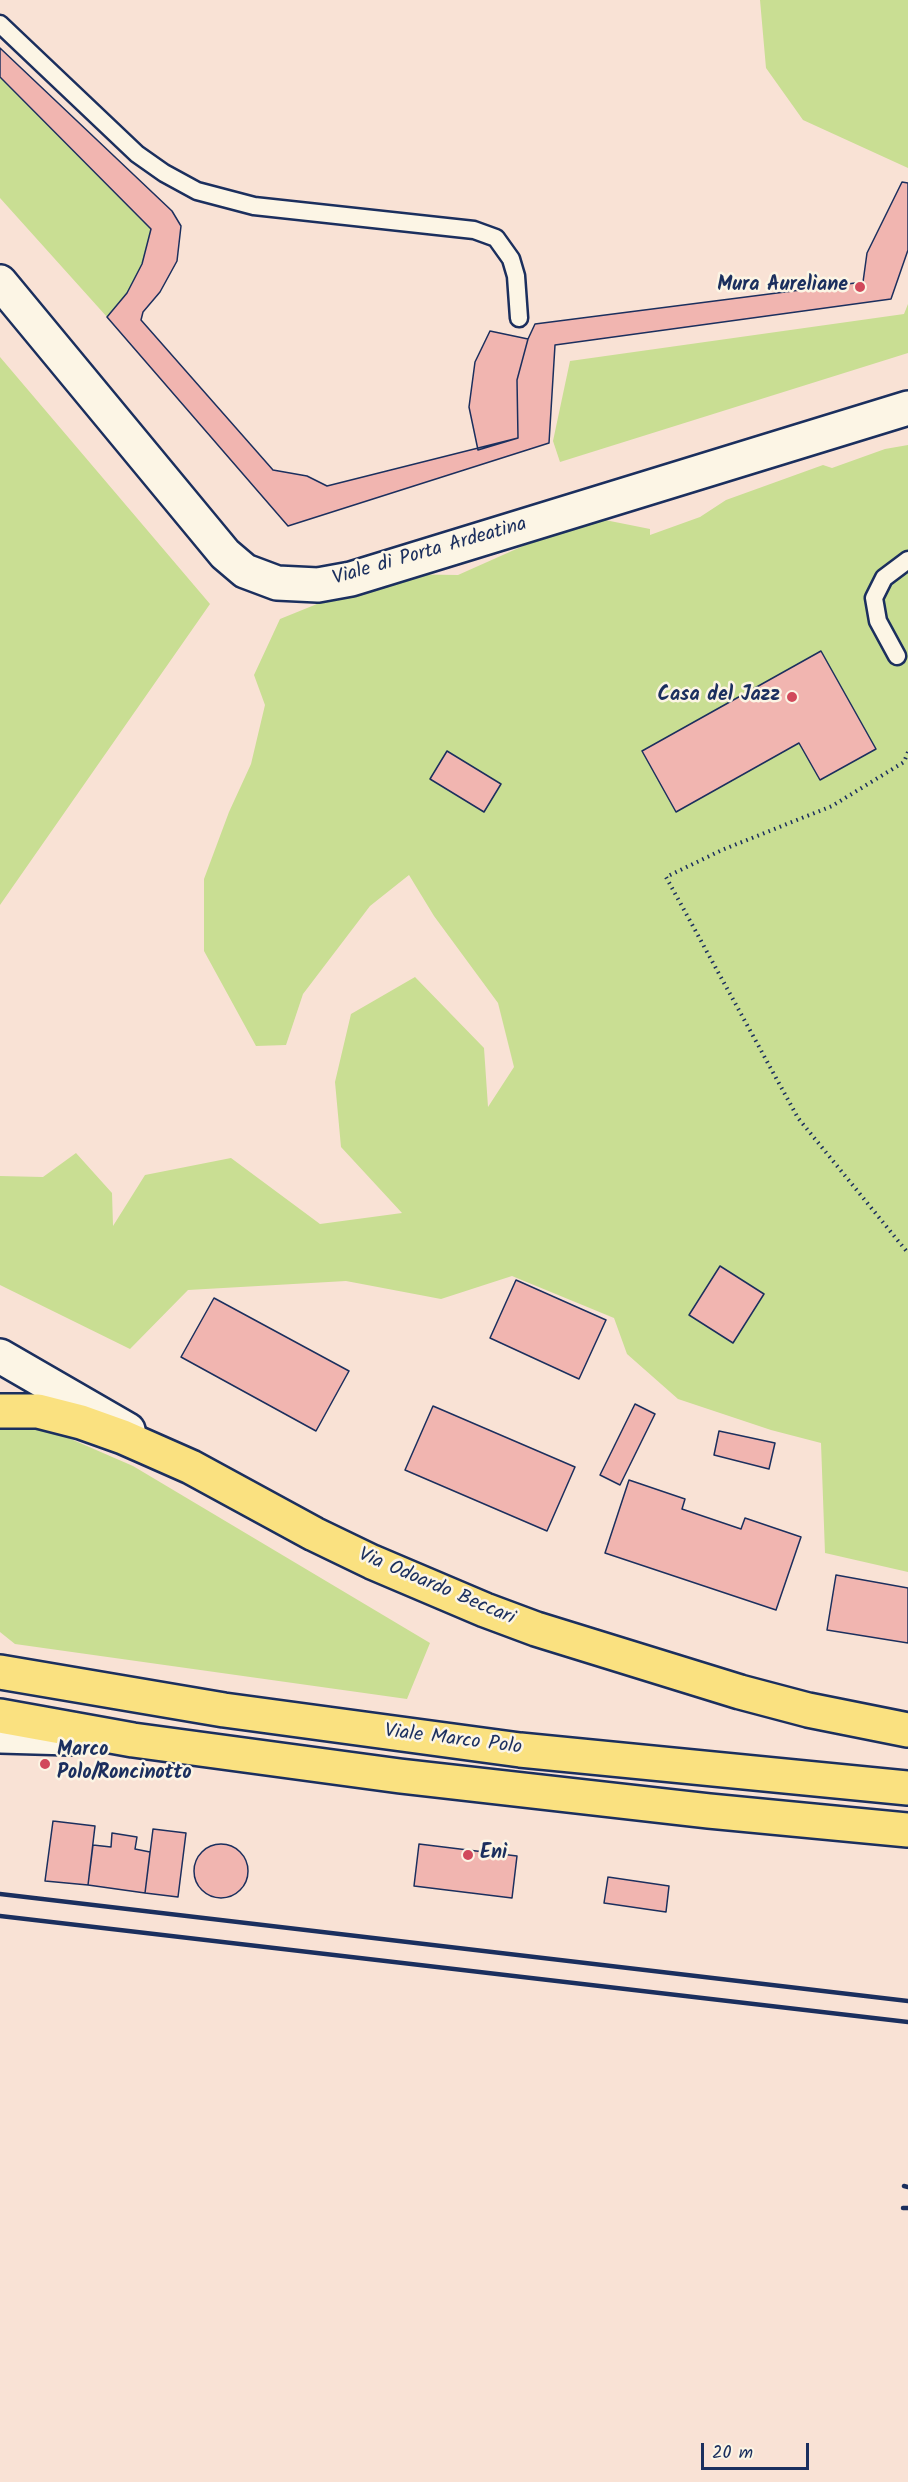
<!DOCTYPE html>
<html>
<head>
<meta charset="utf-8">
<style>
  body { margin:0 }
  #map { position:relative; width:908px; height:2482px; overflow:hidden; background:#f9e2d5; font-family:Kalam,sans-serif }
  canvas { display:block }
  .scale { position:absolute; left:701px; top:2443px; width:108px; height:27px; box-sizing:border-box; border:3px solid #1b2f5e; border-top:0; padding-left:8px; font-size:18px; line-height:21px; white-space:nowrap; color:#1b2f5e; -webkit-text-stroke:4px #fcf5e5; paint-order:stroke }
</style>
</head>
<body>
<div id="map">
<canvas width="908" height="2482"></canvas>
<div class="scale">20 m</div>
</div>
<script>
const g = document.querySelector('canvas').getContext('2d');
g.lineJoin = 'round';
function fillPath(path, color) {
  g.fillStyle = color;
  g.fill(path, 'evenodd');
}
function poly(rows) {
  const path = new Path2D();
  for (const r of rows) {
    if (r.length === 3) {
      path.moveTo(r[0] + r[2], r[1]);
      path.arc(r[0], r[1], r[2], 0, 2 * Math.PI);
      continue;
    }
    path.moveTo(r[0], r[1]);
    for (let i = 2; i < r.length; i += 2) path.lineTo(r[i], r[i + 1]);
  }
  return path;
}
function stroke(path, color, width, dash) {
  g.strokeStyle = color;
  g.lineWidth = width;
  g.lineCap = dash ? 'butt' : 'round';
  g.setLineDash(dash || []);
  g.stroke(path);
}
function write(font, color, halo, rows, align = 'center') {
  g.font = font + ' Kalam,sans-serif';
  g.lineWidth = 5;
  g.setLineDash([]);
  g.textBaseline = 'middle';
  g.strokeStyle = halo;
  g.fillStyle = color;
  for (const [text, x, y, turn = 0] of rows) {
    g.save();
    g.translate(x, y);
    g.rotate((+turn || 0) * Math.PI / 180);
    g.textAlign = isNaN(turn) ? turn : align;
    if (halo) g.strokeText(text, 0, 0);
    g.fillText(text, 0, 0);
    g.restore();
  }
}
const green = poly([
  [760,0,908,0,908,168,803,120,766,68],
  [0,77,151,229,142,264,127,293,107,317,0,198],
  [908,304,908,353,560,462,553,441,570,361,904,314],
  [0,357,210,604,0,905],
  [908,445,908,1572,825,1553,821,1443,771,1430,678,1399,627,1354,614,1318,512,1276,441,1299,346,1281,188,1290,130,1349,0,1285,0,1176,43,1177,76,1153,112,1193,113,1226,145,1175,231,1158,320,1224,402,1213,341,1147,335,1082,351,1014,415,977,484,1048,488,1107,514,1067,498,1003,434,916,409,875,370,906,303,994,286,1045,256,1046,204,951,204,879,229,812,251,764,265,705,254,675,280,619,391,574,458,575,523,546,600,519,650,529,650,535,700,517,726,500,823,465,832,468,885,449],
  [34,1423,133,1466,430,1643,407,1699,15,1644,0,1632,0,1426]
]);
const building = poly([
  [0,48,172,211,181,226,177,261,160,292,143,312,141,320,273,470,307,476,327,486,518,438,517,380,528,339,535,324,863,282,867,253,902,182,908,183,908,250,891,299,555,345,549,443,288,526,107,317,127,293,142,264,151,229,0,77,0,48],
  [490,331,528,339,517,380,518,438,478,450,469,407,475,362,490,331],
  [821,651,876,749,820,780,799,743,676,812,642,751,821,651],
  [447,751,501,784,484,812,430,779,447,751],
  [720,1266,764,1294,733,1343,689,1315,720,1266],
  [516,1280,606,1320,579,1379,490,1338,516,1280],
  [214,1298,349,1371,316,1431,181,1357,214,1298],
  [635,1404,655,1414,620,1485,600,1475,635,1404],
  [433,1406,575,1467,547,1531,405,1470,433,1406],
  [719,1431,775,1443,769,1469,714,1455,719,1431],
  [629,1480,685,1499,682,1509,741,1529,745,1518,801,1537,776,1610,605,1553,629,1480],
  [836,1575,908,1588,908,1643,827,1630,836,1575],
  [53,1821,95,1826,88,1885,45,1881,53,1821],
  [153,1829,186,1833,178,1897,145,1893,153,1829],
  [112,1833,137,1837,135,1849,150,1852,145,1893,88,1885,93,1845,111,1847,112,1833],
  [221,1871,27],
  [419,1844,517,1856,512,1898,414,1886,419,1844],
  [608,1877,669,1886,666,1912,604,1903,608,1877]
]);
const path = poly([
  [908,752,904,762,832,806,722,850,666,877,798,1118,908,1253]
]);
const service = poly([
  [0,24,137,154,164,173,197,191,254,206,474,230,496,238,511,259,516,276,519,318],
  [897,656,878,621,874,598,884,578,908,560]
]);
const minor = poly([
  [0,282,225,554,245,571,277,583,318,585,351,579,908,408],
  [0,1356,128,1430],
  [0,1736,70,1738]
]);
const primary = poly([
  [0,1411,38,1411,81,1422,123,1437,191,1467,314,1534,372,1562,485,1610,536,1629,740,1692,808,1710,908,1730],
  [0,1672,224,1710,520,1750,908,1788],
  [0,1716,133,1740,400,1776,709,1811,908,1830]
]);
const rail = poly([
  [0,1894,908,2001],
  [0,1916,908,2022],
  [904,2186,908,2187],
  [903,2208,908,2208]
]);
const markers = [
  [860,287,6,"#d1495b"],
  [792,697,6,"#d1495b"],
  [45,1764,6,"#d1495b"],
  [468,1855,6,"#d1495b"]
];
const poiNames = [
  ["Mura Aureliane",848,287],
  ["Casa del Jazz",780,697],
  ["Marco",57,1752,"left"],
  ["Polo/Roncinotto",57,1775,"left"],
  ["Eni",480,1855,"left"]
];
const streetNames = [
  ["Viale di Porta Ardeatina",430,553,-16],
  ["Via Odoardo Beccari",436,1588,23],
  ["Viale Marco Polo",453,1741,7]
];
fillPath(green, '#c9de93');
fillPath(building, '#f1b5b0');
stroke(building, '#1b2f5e', 1.5);
stroke(service, '#1b2f5e', 21);
stroke(minor, '#1b2f5e', 38);
stroke(primary, '#1b2f5e', 38);
stroke(path, '#1b2f5e', 4, [1.5, 4.5]);
stroke(service, '#fcf5e5', 16);
stroke(minor, '#fcf5e5', 33);
stroke(primary, '#fae180', 33);
stroke(rail, '#1b2f5e', 4.5);
for (const [x, y, r, color] of markers) {
  const dot = new Path2D();
  dot.arc(x, y, r, 0, 2 * Math.PI);
  g.fillStyle = color;
  g.fill(dot);
  stroke(dot, '#fcf5e5', 2);
}
write('bold 20px', '#1b2f5e', '#fcf5e5', poiNames, 'right');
write('20px', '#1b2f5e', '#fcf5e5', streetNames);
</script>
</body>
</html>
